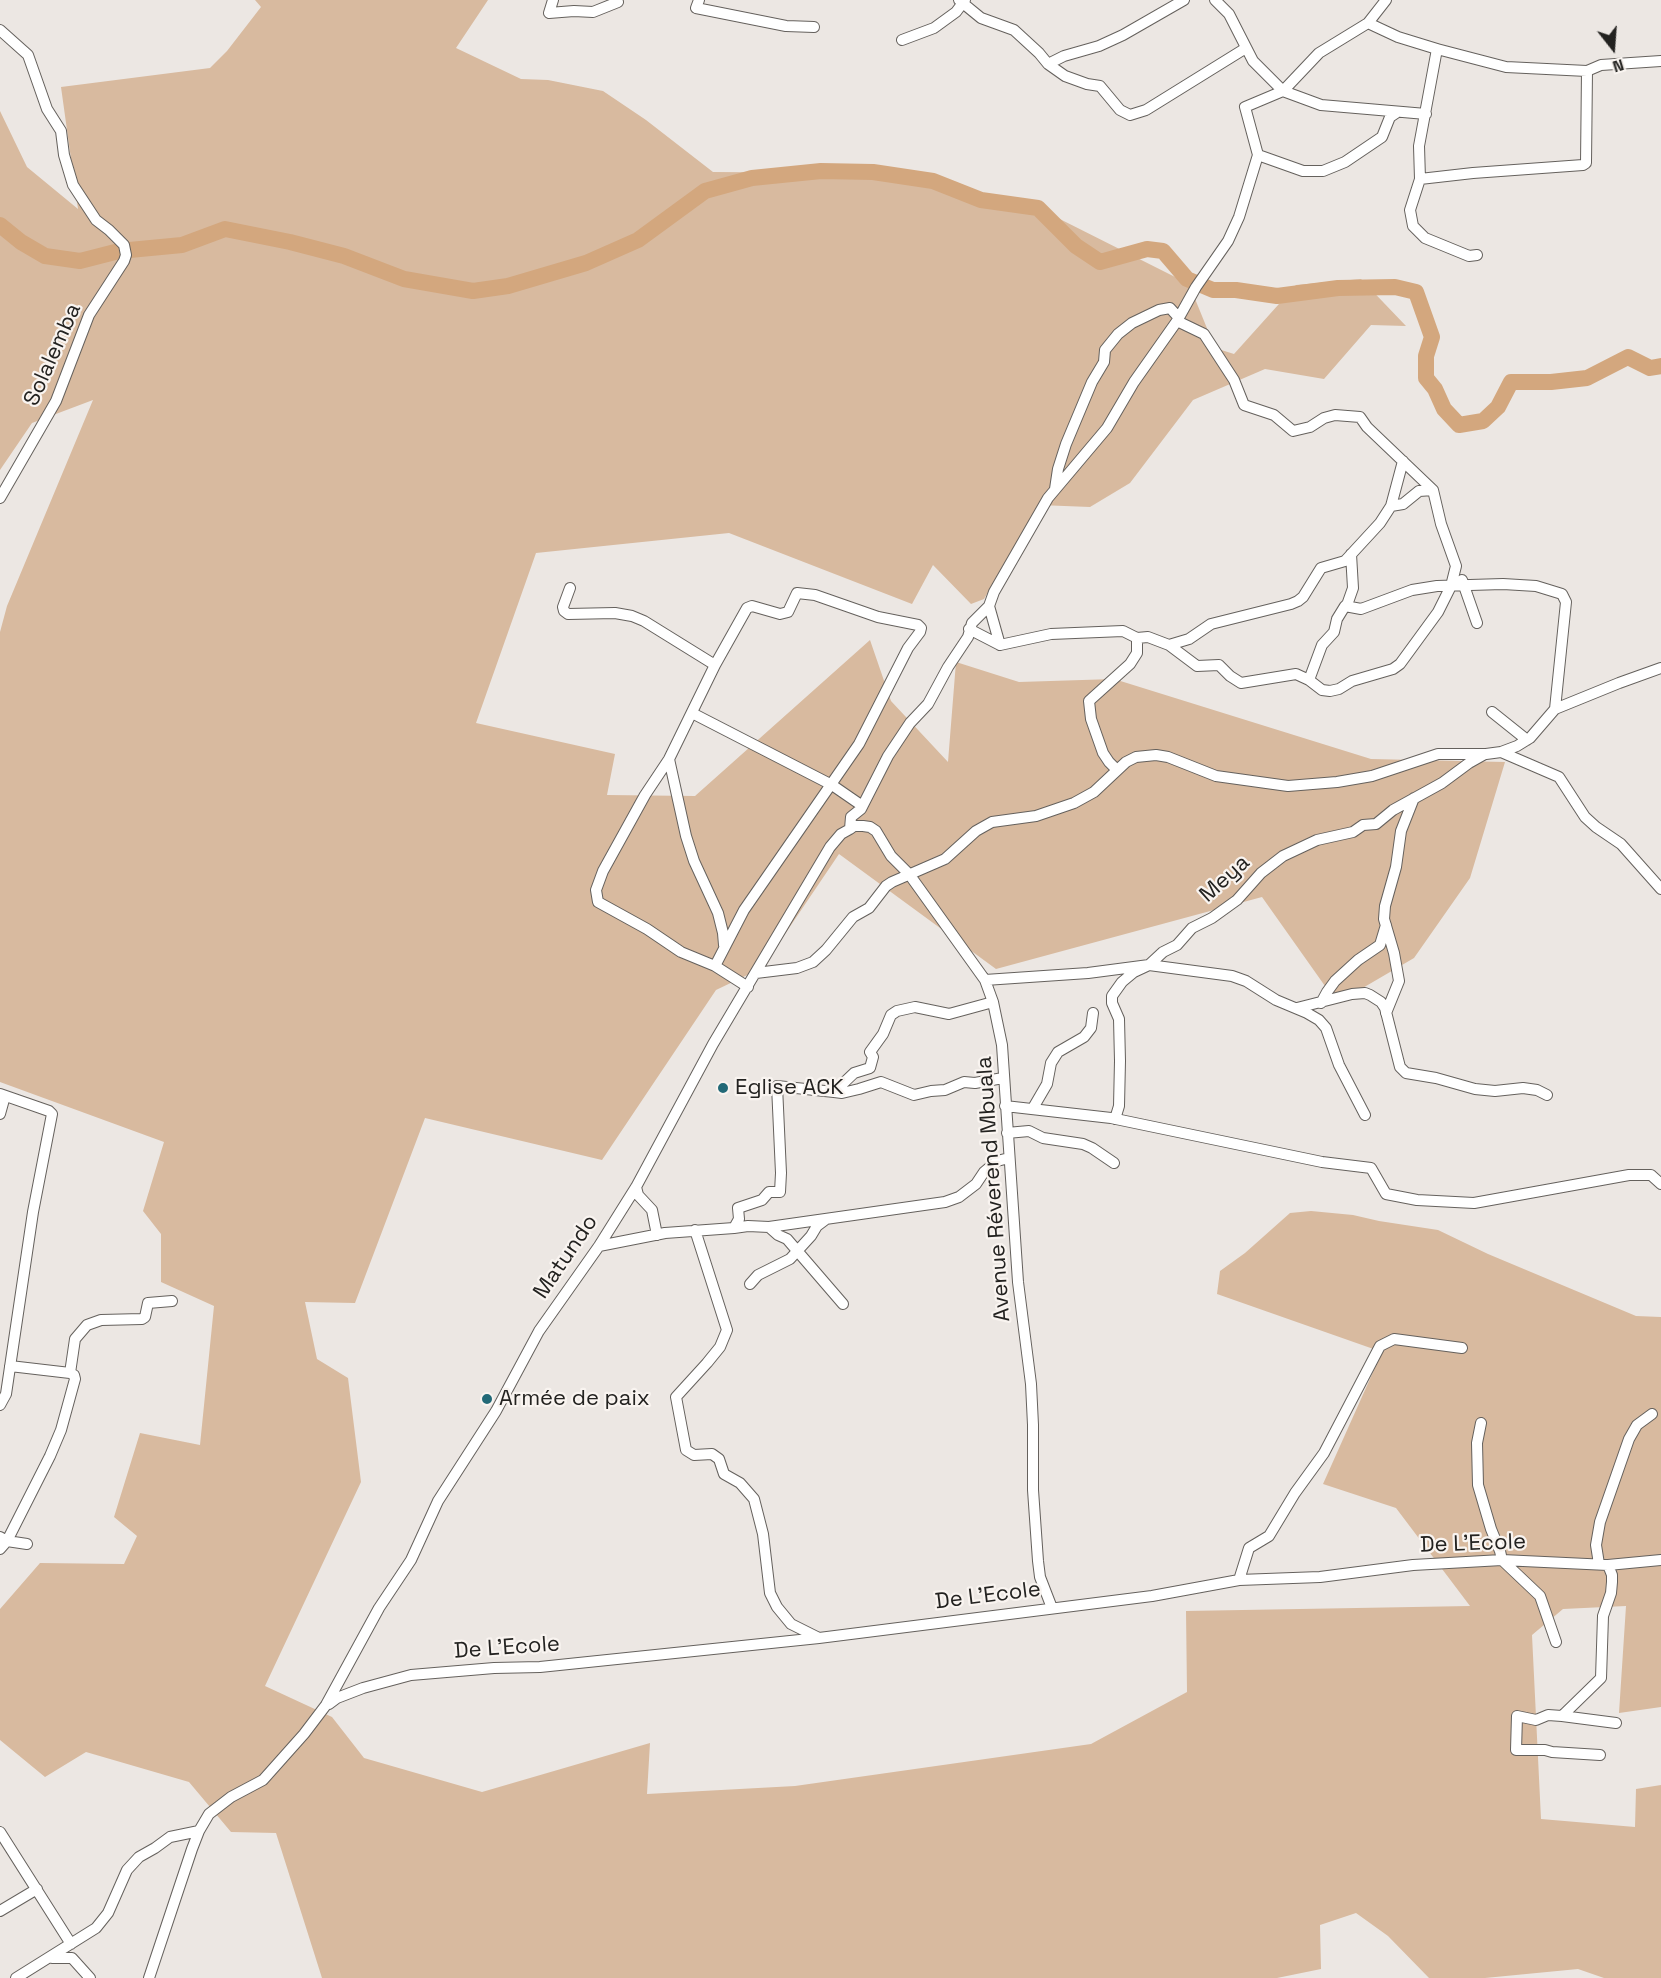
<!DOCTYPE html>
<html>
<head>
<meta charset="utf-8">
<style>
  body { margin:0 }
  #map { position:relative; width:1661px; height:1978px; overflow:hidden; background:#ece7e3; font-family:"Space Grotesk",sans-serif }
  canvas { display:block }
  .north { position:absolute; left:1583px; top:18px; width:60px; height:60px; -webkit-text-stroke:4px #f9f4f0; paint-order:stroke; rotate:163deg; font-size:16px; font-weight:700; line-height:24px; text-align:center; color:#232220 }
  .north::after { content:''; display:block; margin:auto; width:21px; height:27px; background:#232220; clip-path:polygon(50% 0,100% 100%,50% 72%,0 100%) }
</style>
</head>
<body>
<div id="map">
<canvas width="1661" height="1978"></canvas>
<div class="north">N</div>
</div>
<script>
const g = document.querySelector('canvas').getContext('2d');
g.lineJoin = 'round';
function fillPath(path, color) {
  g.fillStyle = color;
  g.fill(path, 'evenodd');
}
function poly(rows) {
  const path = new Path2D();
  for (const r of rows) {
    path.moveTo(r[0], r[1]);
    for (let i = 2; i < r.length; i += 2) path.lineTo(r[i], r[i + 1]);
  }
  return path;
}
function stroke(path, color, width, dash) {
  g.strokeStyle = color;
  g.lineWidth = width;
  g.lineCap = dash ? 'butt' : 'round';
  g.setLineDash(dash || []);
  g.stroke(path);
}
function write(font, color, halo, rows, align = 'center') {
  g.font = font + ' "Space Grotesk",sans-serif';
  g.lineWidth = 4.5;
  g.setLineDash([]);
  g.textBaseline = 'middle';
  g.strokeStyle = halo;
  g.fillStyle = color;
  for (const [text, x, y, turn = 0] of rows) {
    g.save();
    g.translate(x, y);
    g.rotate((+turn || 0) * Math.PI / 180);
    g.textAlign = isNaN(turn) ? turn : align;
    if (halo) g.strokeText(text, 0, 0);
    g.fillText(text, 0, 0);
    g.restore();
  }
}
const green = poly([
  [255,0,488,0,456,48,521,79,548,80,603,91,646,120,713,172,856,173,1022,200,1189,284,1215,348,1234,354,1296,285,1361,279,1406,326,1371,325,1324,379,1265,369,1193,400,1130,483,1090,507,1039,505,984,599,971,604,933,565,912,604,729,533,536,553,476,723,615,754,607,795,695,796,870,640,891,701,948,762,956,662,1019,682,1114,679,1371,759,1505,762,1470,878,1414,958,1337,1003,1262,897,996,969,839,854,762,968,716,990,602,1160,425,1118,355,1303,305,1302,317,1359,348,1378,361,1482,265,1686,332,1717,364,1758,482,1792,650,1743,647,1794,795,1786,1091,1744,1187,1692,1186,1611,1470,1606,1396,1508,1323,1484,1382,1352,1217,1294,1220,1271,1245,1253,1290,1213,1311,1211,1353,1215,1379,1221,1438,1230,1488,1254,1636,1316,1661,1317,1661,1707,1619,1713,1626,1606,1563,1609,1532,1635,1541,1819,1635,1827,1636,1789,1661,1785,1661,1978,1604,1978,1578,1969,1485,1978,1429,1978,1388,1936,1356,1913,1320,1925,1321,1969,1277,1978,322,1978,276,1833,231,1832,189,1782,86,1752,45,1777,0,1740,0,1609,40,1563,124,1564,137,1536,114,1517,140,1433,200,1445,214,1306,161,1282,161,1234,143,1211,164,1142,0,1082,0,632,7,606,93,400,32,423,0,470,0,111,27,167,78,209,61,87,210,68,227,51,261,7]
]);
const river = poly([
  [0,225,21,242,45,256,80,261,119,251,182,245,225,229,290,242,344,256,404,279,473,291,508,286,586,263,638,240,705,191,752,178,821,171,873,172,933,181,981,200,1038,208,1076,246,1100,262,1147,249,1163,251,1187,279,1213,290,1236,290,1277,296,1338,288,1395,287,1416,292,1432,337,1426,356,1426,378,1435,389,1444,409,1459,425,1483,421,1498,407,1511,382,1551,382,1587,378,1628,357,1650,368,1661,366]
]);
const minor = poly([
  [553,0,549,13,574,11,593,12,618,2],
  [699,0,696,8,786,26,814,27],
  [959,0,981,18,1014,30,1039,53,1048,64,1065,76,1087,84,1100,86,1120,110,1130,115,1146,110,1246,48],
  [1215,0,1229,14,1253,61,1283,91,1321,105,1426,114],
  [1368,23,1398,37,1437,49,1506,67,1587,71,1601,65,1661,61],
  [0,30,28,55,47,109,61,131,64,155,73,185,96,220,109,230,124,245,126,255,124,261,89,315,56,401,0,498],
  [902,40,934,28,956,12,965,0],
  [1437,49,1419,146,1420,179,1410,210,1413,226,1425,238,1469,256,1477,255],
  [1048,64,1064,56,1099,46,1123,35,1184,0],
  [1258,155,1303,171,1323,171,1345,162,1382,137,1390,117,1396,113],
  [1420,179,1473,173,1583,165,1586,163,1587,71],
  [1055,489,1058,469,1066,444,1092,382,1104,362,1105,350,1118,334,1132,323,1159,310,1170,308,1179,318],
  [1391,506,1403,504,1419,491,1433,490],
  [1462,580,1477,623],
  [570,588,563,607,564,611,568,614,615,613,632,616,644,621,715,665],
  [1347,605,1353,588,1351,554],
  [989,606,1000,645,1051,634,1123,631,1137,638,1148,637,1169,645,1197,666,1219,665,1230,676,1241,683,1296,674,1309,680,1322,690,1330,691,1339,689,1352,681,1393,669,1400,664,1438,612,1451,586,1456,566,1441,524,1433,490,1367,427,1360,417,1335,415,1324,418,1310,427,1293,431,1274,415,1244,405,1234,380,1204,334,1177,321],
  [969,629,1000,645],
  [1169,645,1189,639,1211,624,1291,604,1298,601,1303,597,1321,568,1345,561,1380,523,1391,506,1403,461],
  [1309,680,1322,645,1334,632,1337,619,1345,606,1361,609,1412,590,1437,586,1503,584,1536,586,1562,594,1566,602,1555,709],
  [1492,712,1527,740],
  [692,713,832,785,861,805],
  [1501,752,1559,777,1585,817,1596,827,1621,844,1661,889],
  [669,759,686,836,694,861,718,913,723,933,724,945],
  [1117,770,1109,762,1103,753,1091,719,1089,701,1130,664,1137,653,1137,638],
  [850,829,854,826,863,826,870,827,876,831,891,856,909,874,985,980,993,1002,1002,1045,1018,1282,1031,1384,1033,1425,1033,1490,1038,1561,1040,1577,1052,1608],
  [715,966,681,952,647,929,598,902,596,890,603,871,645,795,669,759,715,665,747,608,752,606,780,614,788,612,797,593,815,595,878,617,918,625,921,628,920,632,908,648,859,744,744,910,715,966,748,987],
  [756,973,797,968,813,962,826,950,853,917,869,908,886,886,892,882,945,859,976,831,992,822,1036,816,1074,803,1094,792,1126,762,1136,757,1156,755,1168,757,1216,776,1288,786,1337,782,1372,776,1438,754,1486,754,1501,752,1517,746,1530,738,1555,709,1619,683,1661,668],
  [985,980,1088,973,1149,965,1232,976,1246,981,1276,1000,1307,1013,1319,1020,1326,1028,1339,1065,1365,1115],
  [1321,1003,1327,992,1335,981,1358,960,1380,945,1386,925],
  [1297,1008,1352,994,1365,993,1370,995,1381,1002,1385,1008,1400,1067,1406,1073,1436,1078,1475,1089,1495,1091,1523,1088,1537,1090,1547,1095],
  [1386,1013,1399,981,1394,953,1384,919,1385,906,1396,867,1401,831,1414,798],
  [834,1092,842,1093,859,1089,881,1082,914,1095,931,1091,945,1090,964,1082,975,1083,1003,1078],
  [0,1094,49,1111,52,1114,33,1212,6,1394,0,1405],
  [1005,1106,1111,1118,1322,1162,1371,1168,1386,1194,1417,1200,1474,1203,1629,1175,1651,1175,1661,1184],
  [1033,1108,1047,1084,1051,1063,1058,1052,1084,1037,1091,1028,1093,1013],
  [0,1114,5,1096],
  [1115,1119,1119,1106,1120,1061,1119,1019,1112,1003,1112,996,1122,982,1134,972,1149,965,1163,952,1177,945,1192,928,1212,918,1237,900,1261,873,1283,856,1317,840,1353,832,1363,825,1376,824,1393,810,1442,783,1469,763,1485,754],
  [1007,1133,1029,1131,1043,1138,1083,1144,1092,1148,1114,1163],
  [636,1187,638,1195,652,1210,657,1235],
  [769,1227,778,1235,787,1239,843,1304],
  [734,1228,748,1226,769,1227,945,1202,959,1197,976,1184,984,1172,997,1161,1009,1158],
  [695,1230,727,1330,720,1347,707,1363,676,1397,686,1450,694,1455,712,1454,719,1459,724,1474,740,1483,754,1499,763,1534,770,1593,777,1607,791,1624,817,1637],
  [599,1246,665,1233,734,1228,739,1219,738,1208,762,1200,769,1192,780,1192,781,1173,777,1086,834,1092,854,1073,870,1068,873,1057,870,1052,883,1034,891,1015,897,1011,915,1007,949,1014,993,1002],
  [750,1284,758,1275,790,1259,811,1236,817,1226,825,1220],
  [70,1373,75,1339,87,1325,101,1320,142,1319,145,1317,148,1303,172,1301],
  [1481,1423,1477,1443,1478,1485,1491,1529,1500,1551,1502,1560,1540,1596,1556,1642],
  [0,1537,7,1541,27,1544],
  [0,1549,7,1541,50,1456,61,1430,75,1379,74,1375,70,1373,10,1366],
  [1599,1564,1596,1545,1600,1522,1629,1439,1637,1425,1652,1414],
  [1239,1580,1249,1548,1269,1536,1295,1493,1324,1453,1380,1346,1394,1339,1462,1348],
  [329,1704,337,1698,363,1688,411,1675,494,1668,540,1667,819,1638,1152,1596,1239,1580,1320,1577,1413,1565,1502,1560,1608,1565,1661,1560],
  [1562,1716,1601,1678,1603,1616,1611,1593,1612,1582,1612,1575,1608,1565],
  [1600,1755,1552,1752,1545,1750,1516,1750,1517,1716,1536,1720,1548,1715,1562,1716,1616,1723],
  [0,1832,71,1944],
  [0,1911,37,1889],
  [52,1958,72,1958,90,1978],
  [16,1978,96,1928,108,1913,127,1870,139,1857,155,1848,170,1837,199,1831],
  [149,1978,192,1849,199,1831,209,1814,231,1797,263,1780,304,1734,326,1705,379,1608,411,1560,438,1501,496,1411,539,1331,599,1246,636,1187,713,1044,830,847,841,834,850,829,851,817,861,809,888,756,910,723,928,704,948,667,968,637,972,623,989,606,994,592,1048,498,1107,428,1134,382,1177,321,1196,287,1228,241,1239,217,1258,155,1245,107,1283,91,1319,53,1368,23,1386,0]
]);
const markers = [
  [723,1088,6,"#226977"],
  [487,1399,6,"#226977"]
];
const streetNames = [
  ["Solalemba",53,355,-66],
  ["Meya",1225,879,-42],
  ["Avenue Réverend Mbuala",994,1189,-94],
  ["Matundo",566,1257,-56],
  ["De L'Ecole",1473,1544,-2],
  ["De L'Ecole",988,1596,-7],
  ["De L'Ecole",507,1648,-4]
];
const poiNames = [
  ["Eglise ACK",735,1088],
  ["Armée de paix",499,1399]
];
fillPath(green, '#d8ba9f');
stroke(river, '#d3a77e', 16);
stroke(minor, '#65615d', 12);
stroke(minor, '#fff', 10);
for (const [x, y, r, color] of markers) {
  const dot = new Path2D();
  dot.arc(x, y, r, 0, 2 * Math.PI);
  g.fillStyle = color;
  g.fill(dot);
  stroke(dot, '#f9f4f0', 2);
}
write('22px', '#232220', '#f9f4f0', streetNames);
write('22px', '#232220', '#f9f4f0', poiNames, 'left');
</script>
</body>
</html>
